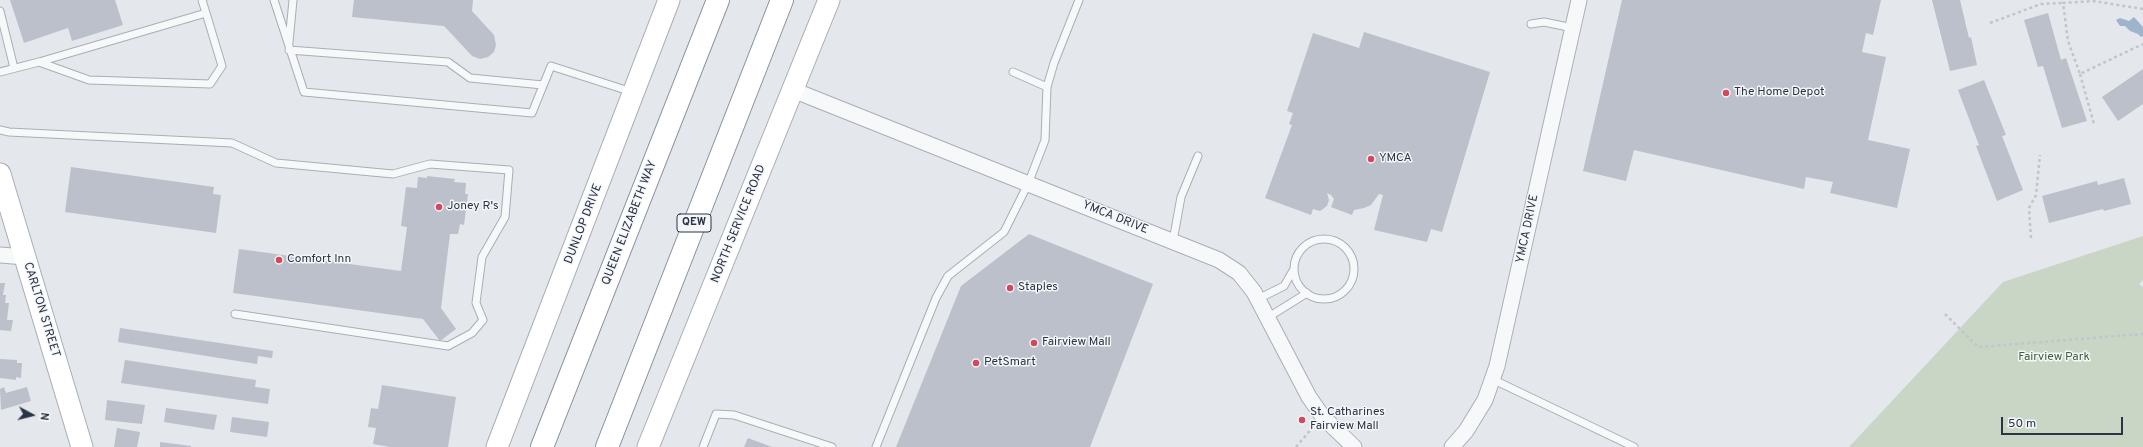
<!DOCTYPE html>
<html>
<head>
<meta charset="utf-8">
<style>
  body { margin:0 }
  #map { position:relative; width:2143px; height:447px; overflow:hidden; background:#e4e7ec; font-family:Overpass,sans-serif }
  canvas { display:block }
  .north { position:absolute; left:12px; top:395px; width:40px; height:40px; -webkit-text-stroke:3px #f4f6f9; paint-order:stroke; rotate:97deg; font-size:11px; font-weight:700; line-height:16px; text-align:center; color:#2b3445 }
  .north::after { content:''; display:block; margin:auto; width:14px; height:18px; background:#2b3445; clip-path:polygon(50% 0,100% 100%,50% 72%,0 100%) }
  .scale { position:absolute; left:2001px; top:417px; width:122px; height:18px; box-sizing:border-box; border:2px solid #2b3445; border-top:0; padding-left:5px; font-size:12px; line-height:14px; white-space:nowrap; color:#2b3445; -webkit-text-stroke:3px #f4f6f9; paint-order:stroke }
</style>
</head>
<body>
<div id="map">
<canvas width="2143" height="447"></canvas>
<div class="north">N</div>
<div class="scale">50 m</div>
</div>
<script>
const g = document.querySelector('canvas').getContext('2d');
g.lineJoin = 'round';
function fillPath(path, color) {
  g.fillStyle = color;
  g.fill(path, 'evenodd');
}
function poly(rows) {
  const path = new Path2D();
  for (const r of rows) {
    if (r.length === 3) {
      path.moveTo(r[0] + r[2], r[1]);
      path.arc(r[0], r[1], r[2], 0, 2 * Math.PI);
      continue;
    }
    path.moveTo(r[0], r[1]);
    for (let i = 2; i < r.length; i += 2) path.lineTo(r[i], r[i + 1]);
  }
  return path;
}
function stroke(path, color, width, dash) {
  g.strokeStyle = color;
  g.lineWidth = width;
  g.lineCap = dash ? 'butt' : 'round';
  g.setLineDash(dash || []);
  g.stroke(path);
}
function write(font, color, halo, rows, align = 'center') {
  g.font = font + ' Overpass,sans-serif';
  g.lineWidth = 3;
  g.setLineDash([]);
  g.textBaseline = 'middle';
  g.strokeStyle = halo;
  g.fillStyle = color;
  for (const [text, x, y, turn = 0] of rows) {
    g.save();
    g.translate(x, y);
    g.rotate((+turn || 0) * Math.PI / 180);
    g.textAlign = isNaN(turn) ? turn : align;
    if (halo) g.strokeText(text, 0, 0);
    g.fillText(text, 0, 0);
    g.restore();
  }
}
const green = poly([
  [2143,236,2143,280,2139,284,2143,287,2143,447,1849,447,2003,282]
]);
const water = poly([
  [2134,17,2143,27,2143,36,2141,37,2138,34,2130,31,2125,26,2120,26,2116,20,2120,18,2129,21]
]);
const building = poly([
  [10,0,115,0,123,25,72,41,68,28,24,43],
  [354,0,473,0,472,11,494,35,496,45,494,52,488,57,480,59,472,56,444,26,352,17],
  [1622,0,1881,0,1873,35,1866,33,1862,52,1886,57,1868,140,1910,149,1897,208,1830,193,1833,182,1806,177,1804,189,1634,150,1626,181,1583,171],
  [1932,0,1960,0,1969,38,1971,37,1977,65,1950,71],
  [2048,13,2061,60,2066,58,2087,121,2062,128,2043,66,2038,67,2024,20],
  [1364,32,1490,72,1442,232,1431,229,1427,242,1374,230,1383,195,1379,194,1371,205,1364,208,1354,210,1352,215,1331,207,1334,199,1331,195,1327,193,1329,200,1327,206,1320,211,1313,209,1311,215,1265,198,1292,125,1289,124,1293,113,1287,111,1313,33,1359,48],
  [2143,69,2143,104,2118,121,2102,97],
  [1984,80,2006,135,2002,136,2023,190,1997,201,1976,146,1979,145,1958,90],
  [71,167,214,187,213,194,221,195,216,233,65,212],
  [427,176,455,179,454,182,466,183,465,194,468,194,464,225,460,224,458,234,450,234,441,308,456,329,440,341,423,319,233,293,239,249,401,271,407,227,401,226,406,187,417,188,418,177,427,178],
  [2124,178,2131,204,2104,211,2103,209,2049,223,2042,196,2097,181,2098,185],
  [1029,234,1153,284,1090,447,896,447,961,286],
  [0,283,5,283,3,295,6,295,5,303,9,303,7,320,13,320,11,331,0,330],
  [120,328,273,351,272,358,258,356,257,364,118,342],
  [0,359,17,360,17,363,22,363,21,378,16,377,16,380,0,378],
  [125,360,256,380,255,387,270,389,268,404,121,383],
  [382,385,456,397,448,447,390,447,373,444,376,428,368,427,371,408,378,409],
  [4,387,6,393,27,387,31,401,1,410,0,389],
  [107,400,145,405,142,424,105,420],
  [166,408,217,415,214,430,164,422],
  [232,417,269,422,267,437,230,432],
  [117,428,140,432,137,447,114,447],
  [748,438,772,447,744,447],
  [160,442,191,446,191,447,160,447]
]);
const path = poly([
  [2143,9,2093,1,2063,3,2068,41,2080,74,2143,44],
  [1990,23,2041,4,2063,3],
  [2080,74,2094,124],
  [2031,238,2029,208,2036,195,2040,155],
  [1945,314,1978,347,2143,334],
  [1296,447,1313,427]
]);
const lane = poly([
  [202,0,206,13],
  [274,0,304,92,532,113,551,66,632,92],
  [0,11,14,68],
  [1531,24,1544,22,1573,28],
  [289,42,293,0],
  [289,50,448,62,470,78,543,85],
  [0,72,39,62,206,13,222,66,210,84,89,80,39,62],
  [1013,72,1047,87],
  [0,130,9,132,232,143,276,163,393,174,430,164,509,170,505,217,482,257,476,303,483,320,472,333,448,346,235,314],
  [1324,269,30],
  [1173,241,1181,197,1198,156],
  [1258,299,1284,286,1294,269],
  [1267,318,1307,293],
  [1492,379,1634,447],
  [703,447,716,414,734,415,832,447],
  [876,447,936,298,948,276,1004,232,1028,184,1045,140,1047,87,1054,63,1079,0]
]);
const street = poly([
  [793,90,1219,260,1239,273,1254,292,1309,397,1323,417,1354,447],
  [0,255,25,257],
  [1452,447,1466,431,1485,400,1497,366,1579,0]
]);
const secondary = poly([
  [0,174,82,447],
  [497,447,669,0],
  [648,447,829,0]
]);
const highway = poly([
  [542,447,718,0],
  [607,447,782,0]
]);
const markers = [
  [1726,93,4,"#d1495b"],
  [1371,159,4,"#d1495b"],
  [439,207,4,"#d1495b"],
  [279,260,4,"#d1495b"],
  [1010,288,4,"#d1495b"],
  [1034,343,4,"#d1495b"],
  [976,363,4,"#d1495b"],
  [1302,420,4,"#d1495b"]
];
const shields = [
  [694,223,34]
];
const shieldNames = [
  ["QEW",694,223]
];
const poiNames = [
  ["The Home Depot",1734,93],
  ["YMCA",1379,159],
  ["Joney R's",447,207],
  ["Comfort Inn",287,260],
  ["Staples",1018,288],
  ["Fairview Mall",1042,343],
  ["PetSmart",984,363],
  ["St. Catharines",1310,413],
  ["Fairview Mall",1310,427]
];
const streetNames = [
  ["YMCA DRIVE",1115,218,22],
  ["QUEEN ELIZABETH WAY",630,223,-69],
  ["DUNLOP DRIVE",584,224,-69],
  ["NORTH SERVICE ROAD",739,224,-68],
  ["YMCA DRIVE",1528,229,-78],
  ["CARLTON STREET",41,310,73]
];
const parkNames = [
  ["Fairview Park",2054,358]
];
fillPath(green, '#c9d6c5');
fillPath(water, '#9fb4cc');
fillPath(building, '#bbc0ca');
stroke(lane, '#a9aeb7', 9);
stroke(street, '#a9aeb7', 17);
stroke(secondary, '#a9aeb7', 23);
stroke(highway, '#8b94a3', 24);
stroke(path, '#c2c5cb', 2.5, [3, 3]);
stroke(lane, '#f7f8fa', 7);
stroke(street, '#f7f8fa', 15);
stroke(secondary, '#fff', 21);
stroke(highway, '#fff', 22);
for (const [x, y, r, color] of markers) {
  const dot = new Path2D();
  dot.arc(x, y, r, 0, 2 * Math.PI);
  g.fillStyle = color;
  g.fill(dot);
  stroke(dot, '#f4f6f9', 1.5);
}
for (const [x, y, w] of shields) {
  const box = new Path2D();
  box.roundRect(x - w / 2, y - 9, w, 18, 3);
  g.fillStyle = '#f4f6f9';
  g.fill(box);
  stroke(box, '#2b3445', 1);
}
write('bold 11px', '#2b3445', null, shieldNames);
write('12px', '#2b3445', '#f4f6f9', poiNames, 'left');
write('12px', '#2b3445', '#f4f6f9', streetNames);
write('12px', '#3f6138', '#f4f6f9', parkNames);
</script>
</body>
</html>
